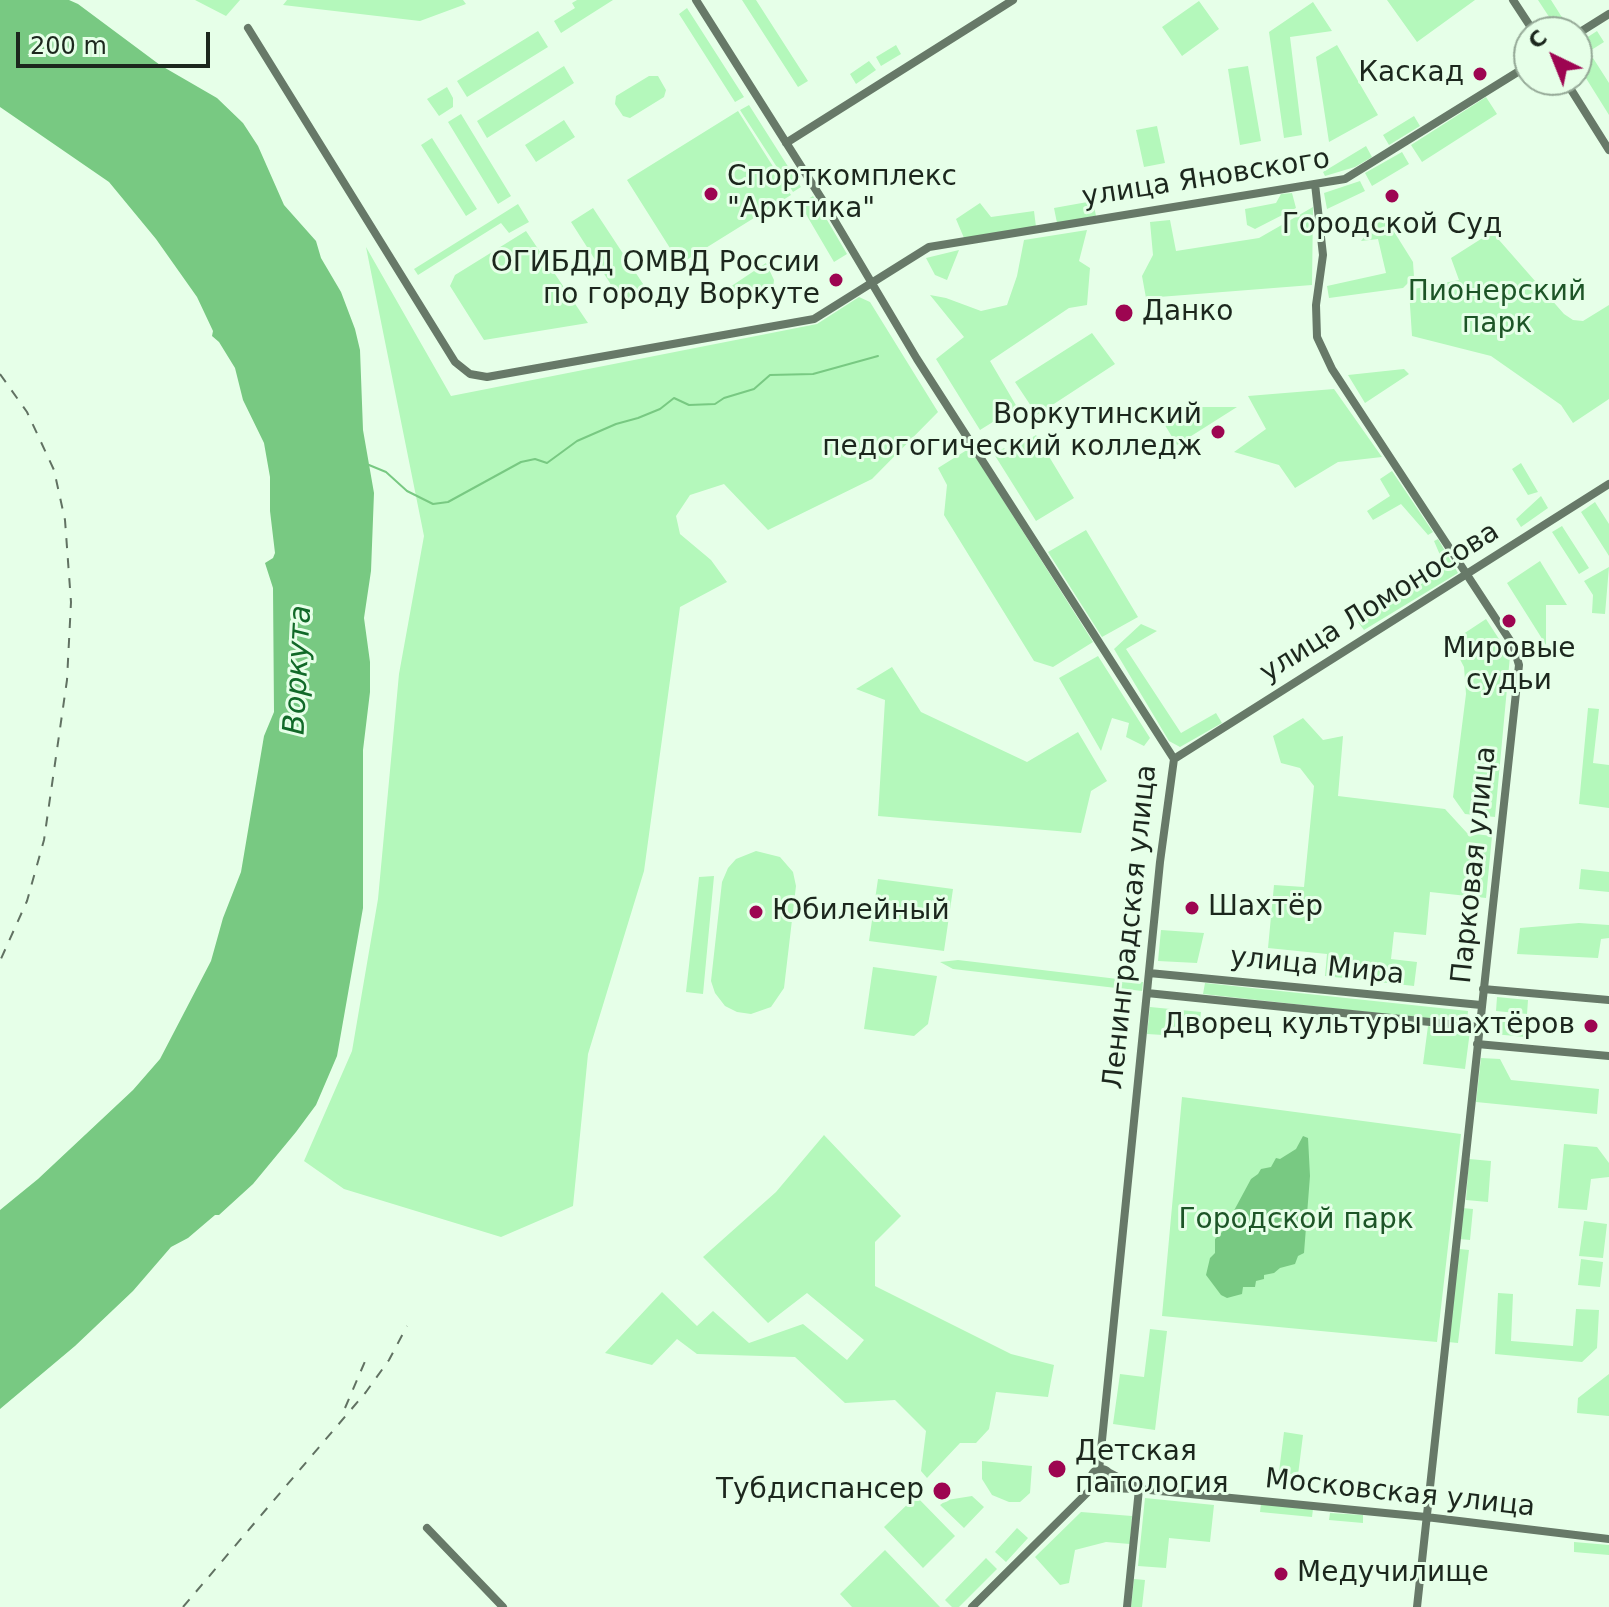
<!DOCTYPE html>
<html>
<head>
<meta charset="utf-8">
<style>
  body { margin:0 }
  #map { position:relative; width:1609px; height:1607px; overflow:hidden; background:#e6ffe8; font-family:"DejaVu Sans",sans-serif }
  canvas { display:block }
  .north { position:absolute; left:1513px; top:16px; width:80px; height:80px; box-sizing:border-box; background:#e6ffe8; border:2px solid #95a997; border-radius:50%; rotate:317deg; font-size:22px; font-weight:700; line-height:32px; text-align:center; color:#1c271d }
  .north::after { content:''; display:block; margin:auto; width:28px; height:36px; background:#9d0551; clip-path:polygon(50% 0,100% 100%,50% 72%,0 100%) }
  .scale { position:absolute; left:16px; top:32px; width:194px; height:36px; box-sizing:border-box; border:4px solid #1c271d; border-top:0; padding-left:10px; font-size:24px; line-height:28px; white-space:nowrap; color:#1c271d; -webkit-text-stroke:6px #e6ffe8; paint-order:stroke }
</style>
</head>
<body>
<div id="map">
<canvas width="1609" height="1607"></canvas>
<div class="north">С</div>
<div class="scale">200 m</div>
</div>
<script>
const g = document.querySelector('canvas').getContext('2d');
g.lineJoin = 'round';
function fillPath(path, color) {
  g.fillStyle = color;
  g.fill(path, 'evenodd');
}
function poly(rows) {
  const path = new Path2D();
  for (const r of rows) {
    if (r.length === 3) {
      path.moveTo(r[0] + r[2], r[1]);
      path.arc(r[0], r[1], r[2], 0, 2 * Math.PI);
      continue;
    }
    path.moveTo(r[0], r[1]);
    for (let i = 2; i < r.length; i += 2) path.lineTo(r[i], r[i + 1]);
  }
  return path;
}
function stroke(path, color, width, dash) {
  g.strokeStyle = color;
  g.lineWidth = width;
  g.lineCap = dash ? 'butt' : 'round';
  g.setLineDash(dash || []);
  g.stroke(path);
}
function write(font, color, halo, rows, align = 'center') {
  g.font = font + ' "DejaVu Sans",sans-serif';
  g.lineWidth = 6;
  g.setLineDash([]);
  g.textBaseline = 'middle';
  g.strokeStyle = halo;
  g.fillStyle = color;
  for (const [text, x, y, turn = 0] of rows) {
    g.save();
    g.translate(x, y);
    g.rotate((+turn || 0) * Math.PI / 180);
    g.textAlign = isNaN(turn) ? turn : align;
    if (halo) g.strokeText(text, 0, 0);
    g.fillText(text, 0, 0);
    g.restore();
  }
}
const green = poly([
  [195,0,240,0,226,16],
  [287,0,463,0,466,4,420,21,283,5],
  [577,0,613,0,561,33,554,21,575,8,572,3],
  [742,0,756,0,808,81,798,87],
  [1387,0,1475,0,1417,42],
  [1538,0,1551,0,1570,30,1559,32],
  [1199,1,1219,29,1182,56,1162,27],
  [1313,2,1332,31,1290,37,1302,135,1284,138,1269,32],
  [687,8,744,97,735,102,679,14],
  [538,31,548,47,467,97,457,81],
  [1597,31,1604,42,1577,59,1577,44],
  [896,45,901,54,881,66,876,57],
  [1337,45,1378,115,1329,142,1316,57],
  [1593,58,1609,83,1609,115,1579,67],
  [869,61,876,70,856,84,850,74],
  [564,66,574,83,487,138,477,121],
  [1248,66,1261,141,1240,145,1228,69],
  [649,76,658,76,666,90,664,97,630,118,623,116,615,104,616,96],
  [447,87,453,98,453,107,439,116,427,99],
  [1486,97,1497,114,1422,162,1411,145],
  [749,105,801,187,793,192,740,110],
  [738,111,791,195,680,264,627,180],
  [461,114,511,196,498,204,448,122],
  [1414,116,1420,126,1389,145,1383,135],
  [564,120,575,137,536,162,525,145],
  [1157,126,1165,163,1144,167,1136,130],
  [432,138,477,209,466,216,421,145],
  [1366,146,1372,157,1355,167,1325,176,1323,172],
  [1402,152,1409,164,1372,186,1365,173],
  [1360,181,1365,191,1327,209,1324,193],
  [1292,193,1296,208,1255,229,1247,225,1245,209,1276,203,1281,194],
  [813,196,847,254,834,262,800,204],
  [1093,201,1096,216,1057,223,1054,208],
  [980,203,991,217,1034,211,1036,227,964,238,956,219],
  [518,204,529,222,509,233,501,223,418,275,414,269],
  [1313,207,1312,285,1146,298,1142,276,1153,255,1150,222,1170,220,1176,251,1259,238],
  [593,208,647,290,624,305,571,222],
  [1383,214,1413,262,1414,277,1403,288,1329,298,1327,286,1386,273,1378,239,1361,241],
  [1087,230,1079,261,1090,268,1087,305,1069,308,990,361,1017,407,980,430,936,359,964,337,930,295,946,298,981,311,1007,305,1017,276,1024,240],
  [526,231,588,323,484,340,450,286,455,275],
  [1492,232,1564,314,1573,320,1583,321,1609,305,1609,399,1573,423,1561,405,1491,356,1412,336,1409,290,1459,280,1451,258],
  [366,247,451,396,817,324,859,297,870,302,938,412,872,479,768,530,724,484,690,495,676,516,680,534,711,560,727,582,680,607,644,871,588,1054,573,1206,501,1237,344,1189,304,1161,352,1051,378,899,399,674,424,536],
  [959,250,947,280,935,275,926,258],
  [766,263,774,280,773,289,731,294,730,287],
  [1092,333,1115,364,1037,415,1015,382],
  [1404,369,1409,374,1365,403,1348,375],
  [1334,389,1382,457,1338,462,1295,488,1279,465,1234,452,1266,429,1248,396],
  [1187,407,1237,407,1177,445,1163,422],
  [1036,435,1074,498,1036,521,994,454,1004,448,1008,452],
  [970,448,1093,642,1053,667,1034,661,944,515,947,485,938,468],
  [1521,463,1538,492,1528,495,1512,469],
  [1392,471,1433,532,1428,535,1401,504,1373,520,1367,511,1390,496,1380,479],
  [1541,496,1548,508,1521,527,1516,519],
  [1595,502,1609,524,1609,556,1581,512],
  [1562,526,1589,568,1579,574,1552,532],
  [1086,530,1138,617,1102,637,1048,552],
  [1438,539,1458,573,1364,630,1358,622,1446,569,1434,541],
  [1540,561,1567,605,1546,605,1546,645,1507,583],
  [1609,567,1605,614,1592,613,1593,595,1584,581],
  [1486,619,1510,656,1495,817,1465,814,1453,797,1466,694,1464,667,1451,642],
  [1141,624,1157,631,1126,649,1181,733,1216,713,1222,723,1180,747,1169,741,1114,649],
  [1098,656,1150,738,1144,746,1126,737,1129,723,1112,718,1101,751,1059,678],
  [892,667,921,712,1027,762,1078,732,1107,781,1091,791,1081,833,878,816,885,700,856,689],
  [1588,708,1599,709,1593,763,1609,765,1609,808,1579,804],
  [1303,718,1323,740,1343,736,1338,796,1445,809,1467,833,1492,836,1486,898,1430,892,1426,935,1394,932,1391,959,1417,962,1414,986,1325,976,1327,954,1268,948,1274,885,1304,887,1314,786,1300,768,1281,763,1273,736],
  [756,851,780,857,793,872,796,886,784,988,771,1007,751,1014,737,1012,725,1006,715,993,711,981,722,882,728,868,736,859],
  [1581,869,1609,872,1609,892,1579,889],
  [714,876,703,994,686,992,699,877],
  [878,879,953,889,944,951,869,941],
  [1579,923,1609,925,1609,938,1601,939,1598,958,1517,954,1520,928],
  [1161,930,1204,933,1197,963,1158,961],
  [958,960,1143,982,1142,991,953,969,940,962],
  [873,967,937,976,928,1024,914,1036,864,1029],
  [1205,983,1468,1011,1467,1023,1203,994],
  [1497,997,1528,1000,1527,1014,1496,1011],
  [1150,1007,1201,1012,1199,1029,1165,1026,1163,1035,1147,1034],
  [1495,1019,1527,1022,1525,1037,1494,1034],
  [1428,1026,1470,1031,1465,1069,1423,1064],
  [1481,1058,1500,1059,1511,1080,1599,1089,1597,1114,1476,1102],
  [1182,1097,1461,1134,1437,1342,1162,1316],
  [824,1135,901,1216,875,1242,875,1286,1011,1354,1054,1365,1048,1397,996,1392,989,1429,976,1443,960,1443,927,1478,921,1471,926,1431,895,1400,845,1403,795,1357,697,1354,677,1339,652,1365,605,1353,662,1292,697,1326,713,1311,749,1343,803,1324,847,1360,864,1340,807,1293,768,1323,703,1257,776,1192],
  [1564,1144,1597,1147,1609,1163,1609,1177,1591,1179,1587,1210,1558,1208],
  [1469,1159,1491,1161,1488,1202,1466,1200],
  [1462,1208,1473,1209,1470,1240,1459,1239],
  [1584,1221,1607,1224,1603,1258,1579,1256],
  [1459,1249,1469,1250,1458,1343,1448,1342],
  [1581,1259,1603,1262,1600,1287,1578,1285],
  [1498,1293,1513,1294,1511,1341,1573,1346,1576,1309,1599,1310,1597,1348,1582,1362,1495,1354],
  [1150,1329,1167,1331,1155,1430,1113,1424,1120,1374,1144,1377],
  [1609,1374,1609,1416,1577,1413,1578,1398],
  [1284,1432,1303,1435,1298,1475,1279,1472],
  [982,1461,1032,1466,1030,1493,1020,1502,1009,1502,992,1495,982,1479],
  [916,1496,955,1536,923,1568,884,1527],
  [972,1496,984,1507,964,1528,940,1505,947,1500],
  [1145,1498,1214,1505,1210,1542,1169,1538,1166,1568,1138,1566],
  [1261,1504,1313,1509,1312,1517,1260,1512],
  [1081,1512,1132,1516,1130,1544,1106,1542,1075,1550,1069,1583,1060,1585,1035,1557],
  [1330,1513,1363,1515,1363,1523,1329,1520],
  [1017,1528,1028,1538,1006,1562,995,1552],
  [1574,1542,1609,1545,1609,1555,1574,1552],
  [885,1550,940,1607,852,1607,840,1594],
  [986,1558,997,1569,959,1607,952,1607,945,1600],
  [1134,1579,1145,1580,1142,1607,1131,1607]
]);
const water = poly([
  [0,0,69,0,78,4,160,65,217,98,243,123,258,146,284,205,316,241,321,258,341,292,355,329,360,350,363,430,374,493,371,571,364,618,370,662,370,692,363,750,363,908,337,1056,316,1105,296,1132,253,1184,219,1215,215,1215,188,1238,171,1247,133,1291,75,1346,0,1409,0,1210,38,1179,133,1090,160,1059,211,961,223,918,241,872,264,736,274,712,273,588,265,563,273,558,275,553,270,511,270,477,264,443,243,400,235,368,219,342,212,336,213,331,197,297,156,239,109,182,0,107],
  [1303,1136,1308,1138,1310,1176,1304,1253,1298,1256,1295,1264,1280,1268,1274,1273,1264,1275,1264,1279,1256,1281,1255,1287,1243,1287,1242,1294,1227,1298,1221,1295,1206,1275,1210,1258,1215,1253,1215,1239,1223,1231,1251,1179,1258,1174,1261,1169,1271,1167,1276,1158,1280,1159,1296,1149]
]);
const stream = poly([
  [369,465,386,472,407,491,433,504,448,502,521,462,535,459,547,463,577,441,616,424,638,418,660,409,674,398,689,405,715,404,724,398,754,389,770,375,813,374,878,356]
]);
const secondary = poly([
  [696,0,823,201,917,359,1174,759,1160,862,1099,1470],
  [1513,0,1534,32],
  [248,28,455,362,470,374,487,377,814,319,929,247,1345,179,1529,65],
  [1577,34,1609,14],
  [1565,80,1609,150],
  [786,143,1013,0],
  [1315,184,1323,255,1316,305,1317,337,1332,369,1513,645,1519,665,1417,1607],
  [1174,759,1609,484],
  [1149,973,1481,1005],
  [1483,989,1609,1000],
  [1147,993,1479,1027],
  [1477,1044,1609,1056],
  [1101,1479,10],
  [1108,1472,1135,1486],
  [1105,1488,1139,1489,1426,1517,1609,1539],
  [427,1528,503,1607],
  [972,1607,1094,1486],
  [1127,1607,1139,1489]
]);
const rail = poly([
  [0,374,27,412,54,470,65,520,71,602,67,680,44,840,27,901,0,961],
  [345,1408,366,1359],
  [183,1607,366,1392,389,1360,407,1326]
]);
const markers = [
  [1480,74,8,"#9d0551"],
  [711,194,8,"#9d0551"],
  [1392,196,8,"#9d0551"],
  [836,280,8,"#9d0551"],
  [1124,313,10,"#9d0551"],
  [1218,432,8,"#9d0551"],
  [1509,621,8,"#9d0551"],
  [1192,908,8,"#9d0551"],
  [756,912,8,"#9d0551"],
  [1591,1026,8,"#9d0551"],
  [1057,1469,10,"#9d0551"],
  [942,1491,10,"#9d0551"],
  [1281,1574,8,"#9d0551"]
];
const poiNames = [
  ["Каскад",1464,74,"right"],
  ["Спорткомплекс",727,178],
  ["\"Арктика\"",727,210],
  ["Городской Суд",1392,226,"center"],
  ["ОГИБДД ОМВД России",820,264,"right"],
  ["по городу Воркуте",820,296,"right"],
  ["Данко",1142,313],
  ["Воркутинский",1202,416,"right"],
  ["педогогический колледж",1202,448,"right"],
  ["Мировые",1509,650,"center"],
  ["судьи",1509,682,"center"],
  ["Шахтёр",1208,908],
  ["Юбилейный",772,912],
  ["Дворец культуры шахтёров",1575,1026,"right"],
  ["Детская",1075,1453],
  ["патология",1075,1485],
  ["Тубдиспансер",924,1491,"right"],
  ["Медучилище",1297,1574]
];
const streetNames = [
  ["улица Яновского",1206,179,-9],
  ["улица Ломоносова",1380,603,-32],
  ["Парковая улица",1475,865,-84],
  ["Ленинградская улица",1131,927,-84],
  ["улица Мира",1317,967,6],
  ["Московская улица",1400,1494,6]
];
const parkNames = [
  ["Пионерский",1497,293],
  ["парк",1497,325],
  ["Городской парк",1296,1221]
];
const waterNames = [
  ["Воркута",299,670,-87]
];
fillPath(green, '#b4f8bb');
fillPath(water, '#78c982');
stroke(stream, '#78c982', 2);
stroke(secondary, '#677968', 8);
stroke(rail, '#617162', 2, [10, 10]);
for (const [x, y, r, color] of markers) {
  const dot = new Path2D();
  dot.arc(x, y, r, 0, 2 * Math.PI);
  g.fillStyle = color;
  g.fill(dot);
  stroke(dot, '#e6ffe8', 3);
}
write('28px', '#1c271d', '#e6ffe8', poiNames, 'left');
write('28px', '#1c271d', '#e6ffe8', streetNames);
write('28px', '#1d5527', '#e6ffe8', parkNames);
write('italic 30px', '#116928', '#e6ffe8', waterNames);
</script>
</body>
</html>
